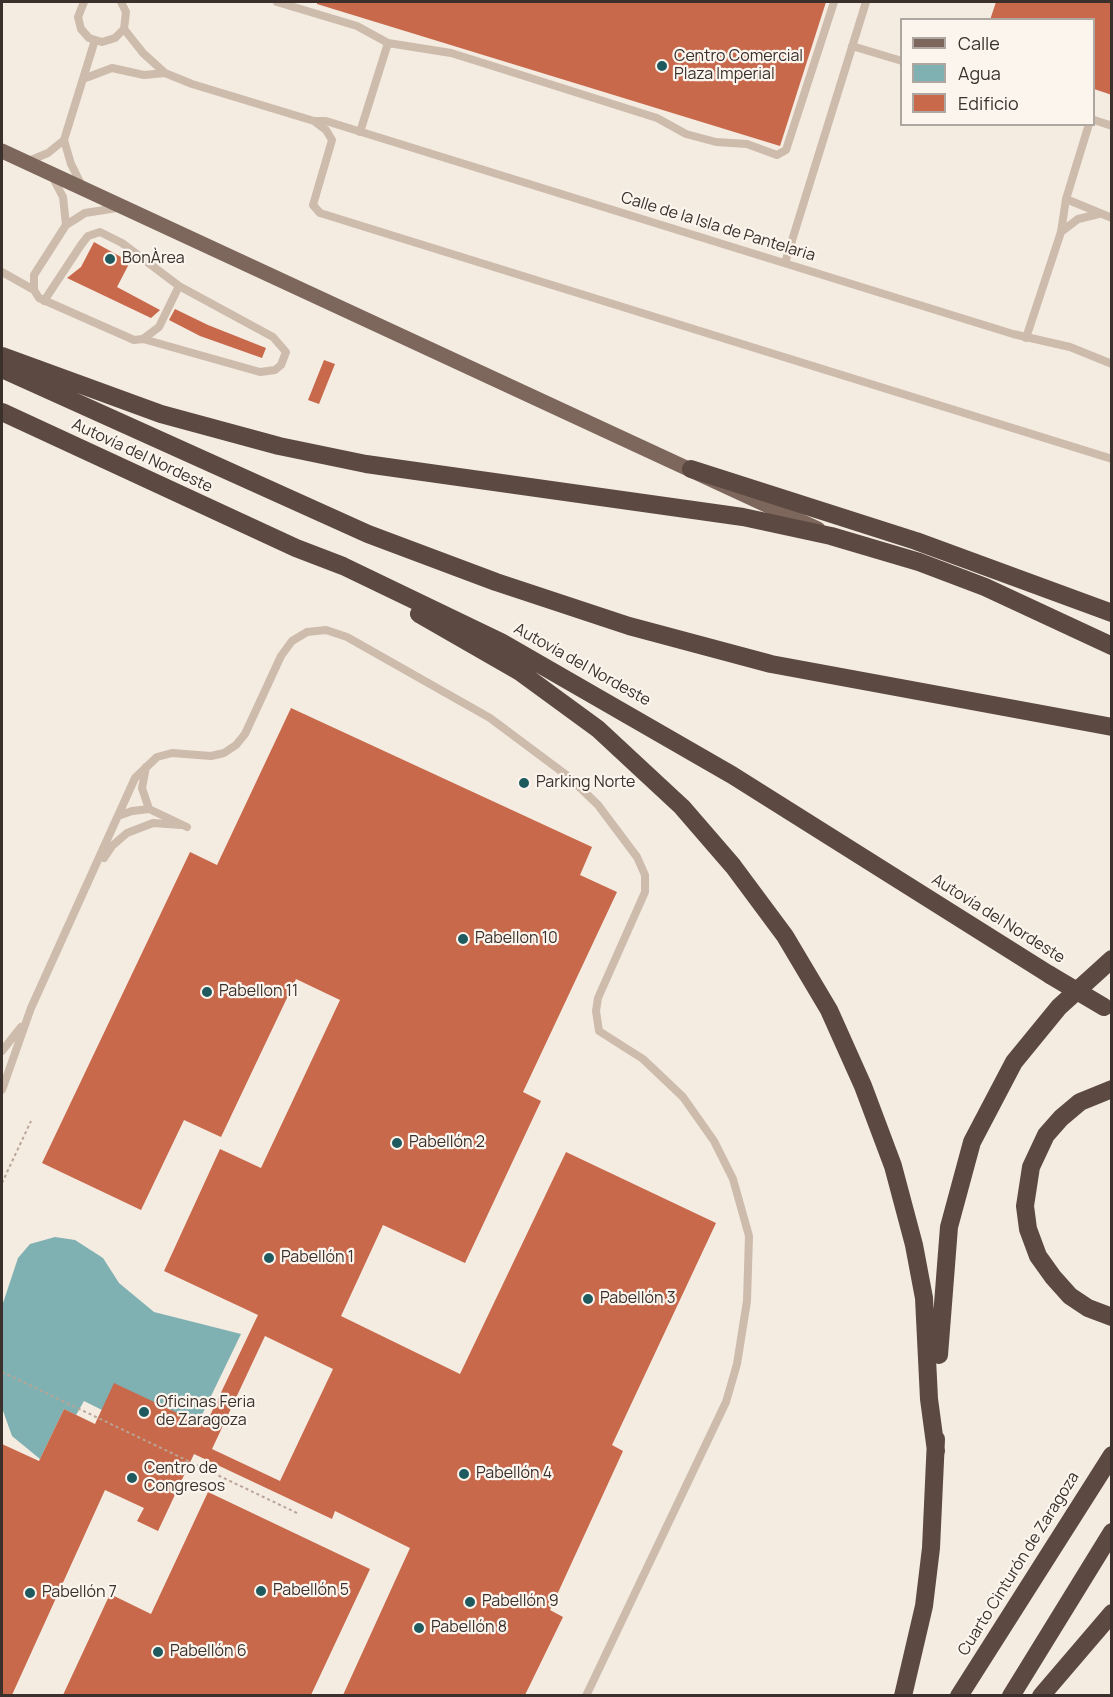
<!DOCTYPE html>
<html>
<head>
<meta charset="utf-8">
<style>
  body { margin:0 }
  #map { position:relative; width:1113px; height:1697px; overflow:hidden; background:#f4ebe1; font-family:Manrope,sans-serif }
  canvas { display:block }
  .frame { position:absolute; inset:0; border:3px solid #3b302b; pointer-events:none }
  .legend { position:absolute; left:900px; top:18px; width:195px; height:108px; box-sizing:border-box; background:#fbf5ee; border:2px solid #aea6a0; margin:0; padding:8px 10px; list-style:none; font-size:18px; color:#3b302b }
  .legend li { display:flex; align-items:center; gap:12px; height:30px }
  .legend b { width:30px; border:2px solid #aea6a0 }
</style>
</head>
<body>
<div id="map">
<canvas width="1113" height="1697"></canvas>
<div class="frame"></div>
<ul class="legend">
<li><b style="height:8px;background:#7d675c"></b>Calle</li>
<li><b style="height:16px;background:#7fb0b2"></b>Agua</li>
<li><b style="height:16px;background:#c8694b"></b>Edificio</li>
</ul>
</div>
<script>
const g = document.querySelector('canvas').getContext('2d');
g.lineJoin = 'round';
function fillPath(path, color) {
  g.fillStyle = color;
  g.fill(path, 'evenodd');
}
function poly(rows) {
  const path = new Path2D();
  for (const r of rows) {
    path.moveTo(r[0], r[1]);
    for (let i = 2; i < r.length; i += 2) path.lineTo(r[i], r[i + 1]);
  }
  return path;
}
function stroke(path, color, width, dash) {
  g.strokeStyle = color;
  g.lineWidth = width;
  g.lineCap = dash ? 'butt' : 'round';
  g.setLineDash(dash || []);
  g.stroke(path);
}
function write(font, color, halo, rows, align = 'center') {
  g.font = font + ' Manrope,sans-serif';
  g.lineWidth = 4.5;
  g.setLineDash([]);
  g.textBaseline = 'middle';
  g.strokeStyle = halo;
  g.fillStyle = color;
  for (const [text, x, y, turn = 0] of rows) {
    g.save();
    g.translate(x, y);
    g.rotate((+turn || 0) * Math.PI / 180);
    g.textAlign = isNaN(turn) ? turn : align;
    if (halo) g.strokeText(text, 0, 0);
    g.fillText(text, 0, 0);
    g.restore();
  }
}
const water = poly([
  [55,1237,75,1240,103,1258,119,1283,154,1312,241,1334,198,1423,102,1410,84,1401,76,1415,64,1409,40,1459,12,1436,2,1408,2,1306,18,1258,30,1244]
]);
const building = poly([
  [317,2,826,2,780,146,317,4],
  [996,2,1112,2,1112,95,1094,89,1094,20,990,20],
  [94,242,130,262,117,287,160,310,159,311,151,318,67,278,81,267],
  [175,309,208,325,266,348,262,358,200,336,169,320],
  [324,360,335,364,319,404,308,400],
  [291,708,592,847,580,875,617,892,523,1092,541,1101,465,1263,383,1225,341,1316,460,1374,566,1152,716,1223,612,1445,623,1451,550,1610,563,1617,525,1695,343,1695,410,1548,335,1511,332,1519,194,1454,158,1531,137,1521,144,1508,105,1490,12,1695,2,1695,2,1444,39,1461,64,1409,95,1424,114,1383,205,1426,258,1315,164,1271,220,1149,261,1168,340,1000,296,979,221,1137,184,1120,141,1210,42,1163,190,852,217,865],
  [265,1336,333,1369,280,1481,212,1449],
  [208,1492,370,1569,311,1695,63,1695,110,1594,151,1614]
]);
const path = poly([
  [2,1183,31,1121],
  [2,1372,299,1514]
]);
const service = poly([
  [84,2,78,17,81,29,89,38,102,42,115,38,124,29,126,12,121,2],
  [277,2,357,26,388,43,451,53,480,62,657,118,686,134,716,142,747,144,777,155,786,150,834,2],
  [124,29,143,53,165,73,192,84,314,121,326,130,332,140,313,205,320,213,1112,459],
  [852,46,902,61],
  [83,79,112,68,144,75,165,73],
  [1094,120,1112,126],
  [314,121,326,121,1013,334,1070,347,1112,364],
  [360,132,388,43],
  [26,162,48,153,64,140],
  [53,178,63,197,66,225],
  [82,186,71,164,64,140,95,40],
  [1066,199,1112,218],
  [117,208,85,213,66,225,34,275,34,290,39,298,134,340,143,339,159,327,179,286],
  [1061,232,1078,219,1099,214],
  [785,263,866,2],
  [2,272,34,290],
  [44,301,81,245,88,236,100,232,122,243,179,286,273,337,286,352,281,365,275,370,260,372,143,339],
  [1026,338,1061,232,1066,199,1089,124],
  [146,767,142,788,149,809],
  [118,816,132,811,149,809,187,827],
  [104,858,112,846,127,833,153,823,181,825],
  [2,1051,21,1027],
  [2,1090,31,1008,135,778,157,757,172,753,211,756,224,753,236,745,245,734,281,656,292,641,307,632,326,630,347,637,490,718,569,777,598,805,637,857,645,875,645,892,598,998,596,1011,599,1031,643,1059,683,1097,714,1141,733,1179,749,1236,747,1301,737,1364,726,1402,586,1696]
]);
const primary = poly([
  [2,151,818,529]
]);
const motorway = poly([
  [2,356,161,414,279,446,366,464,743,517,831,536,919,562,985,587,1112,646],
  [2,369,368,534,496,582,629,626,771,664,1112,727],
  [2,412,296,548,343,566,501,642,732,775,1050,975],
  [691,469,916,541,1112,613],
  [419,614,520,672,598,729,682,807,733,866,785,936,829,1010,863,1086,893,1166,914,1245,924,1298,929,1399,936,1451],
  [1112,1089,1080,1102,1061,1118,1046,1135,1031,1167,1025,1206,1028,1229,1038,1256,1053,1277,1070,1296,1088,1308,1112,1317],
  [939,1355,949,1227,972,1142,1014,1062,1059,1007,1112,959],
  [903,1696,924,1606,931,1548,936,1439],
  [959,1696,1112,1455],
  [1011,1696,1112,1532],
  [1041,1696,1112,1613]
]);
const motorwayBridge = poly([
  [1050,975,1104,1007]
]);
const markers = [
  [662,66,6,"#1f5a5e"],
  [110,259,6,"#1f5a5e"],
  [524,783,6,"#1f5a5e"],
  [463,939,6,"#1f5a5e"],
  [207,992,6,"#1f5a5e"],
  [397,1143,6,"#1f5a5e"],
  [269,1258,6,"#1f5a5e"],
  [588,1299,6,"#1f5a5e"],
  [144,1412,6,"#1f5a5e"],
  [464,1474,6,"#1f5a5e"],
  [132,1478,6,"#1f5a5e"],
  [261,1591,6,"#1f5a5e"],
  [30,1593,6,"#1f5a5e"],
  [470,1602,6,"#1f5a5e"],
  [419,1628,6,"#1f5a5e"],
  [158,1652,6,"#1f5a5e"]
];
const poiNames = [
  ["Centro Comercial",674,57],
  ["Plaza Imperial",674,75],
  ["BonÀrea",122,259],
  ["Parking Norte",536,783],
  ["Pabellon 10",475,939],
  ["Pabellon 11",219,992],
  ["Pabellón 2",409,1143],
  ["Pabellón 1",281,1258],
  ["Pabellón 3",600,1299],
  ["Oficinas Feria",156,1403],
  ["de Zaragoza",156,1421],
  ["Centro de",144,1469],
  ["Congresos",144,1487],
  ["Pabellón 4",476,1474],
  ["Pabellón 5",273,1591],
  ["Pabellón 7",42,1593],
  ["Pabellón 9",482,1602],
  ["Pabellón 8",431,1628],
  ["Pabellón 6",170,1652]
];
const streetNames = [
  ["Calle de la Isla de Pantelaria",718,227,17],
  ["Autovía del Nordeste",142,456,25],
  ["Autovía del Nordeste",582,665,29],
  ["Autovía del Nordeste",998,919,32],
  ["Cuarto Cinturón de Zaragoza",1019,1564,-58]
];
fillPath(water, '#7fb0b2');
fillPath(building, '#c8694b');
stroke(path, '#b9a596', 2, [3, 3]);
stroke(service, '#cdbbac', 8);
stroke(primary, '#7d675c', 15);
stroke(motorway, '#5c4a42', 18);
stroke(motorwayBridge, '#5c4a42', 18);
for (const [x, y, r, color] of markers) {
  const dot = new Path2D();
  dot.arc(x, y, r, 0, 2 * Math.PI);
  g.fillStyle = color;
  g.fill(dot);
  stroke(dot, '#fbf5ee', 2);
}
write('16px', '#3b302b', '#fbf5ee', poiNames, 'left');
write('16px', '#3b302b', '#fbf5ee', streetNames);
</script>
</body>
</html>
